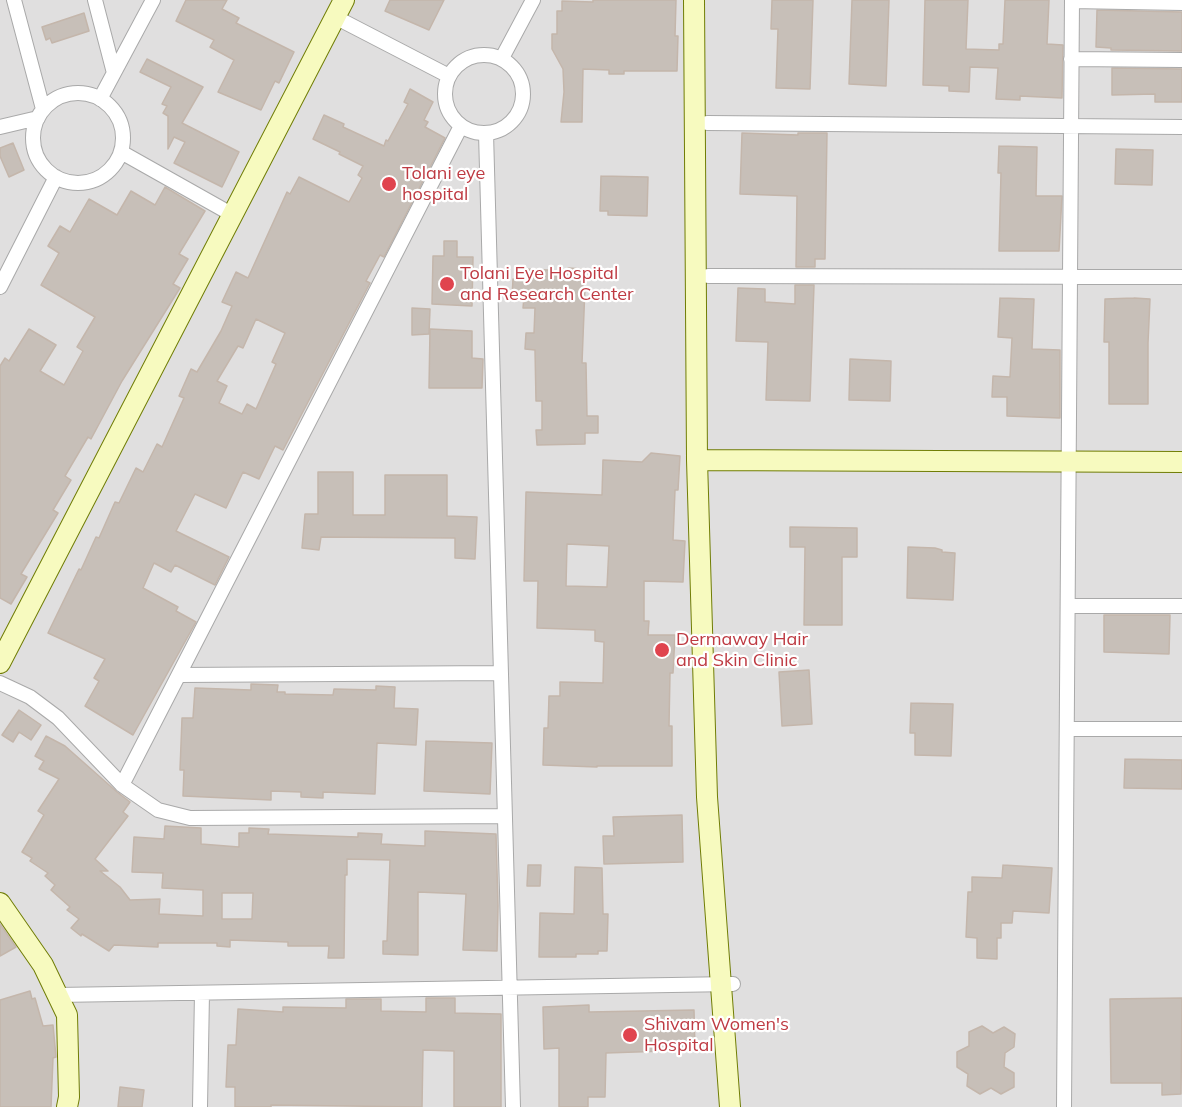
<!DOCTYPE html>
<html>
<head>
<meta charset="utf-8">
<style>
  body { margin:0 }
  canvas { display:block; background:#f2efe9 }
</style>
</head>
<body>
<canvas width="1182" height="1107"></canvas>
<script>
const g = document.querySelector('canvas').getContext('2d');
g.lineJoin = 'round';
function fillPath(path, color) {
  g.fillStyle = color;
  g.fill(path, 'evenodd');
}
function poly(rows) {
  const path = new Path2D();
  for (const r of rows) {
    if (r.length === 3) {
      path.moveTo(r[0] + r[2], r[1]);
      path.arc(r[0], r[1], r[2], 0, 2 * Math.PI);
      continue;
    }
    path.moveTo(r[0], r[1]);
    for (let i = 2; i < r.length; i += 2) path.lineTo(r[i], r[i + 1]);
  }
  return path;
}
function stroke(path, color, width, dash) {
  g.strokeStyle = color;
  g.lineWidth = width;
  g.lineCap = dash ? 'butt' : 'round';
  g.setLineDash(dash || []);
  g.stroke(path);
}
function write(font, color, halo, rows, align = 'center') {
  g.font = font + ' Mulish,sans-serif';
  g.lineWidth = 4.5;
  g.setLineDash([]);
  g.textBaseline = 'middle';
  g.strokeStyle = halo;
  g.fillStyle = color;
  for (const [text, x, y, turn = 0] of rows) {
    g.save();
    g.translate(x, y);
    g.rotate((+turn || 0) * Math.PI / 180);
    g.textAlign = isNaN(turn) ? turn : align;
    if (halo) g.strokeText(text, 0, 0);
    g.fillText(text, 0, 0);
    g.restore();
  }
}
const residential = poly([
  [0,0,1182,0,1182,1107,0,1107]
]);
const building = poly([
  [186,0,227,0,222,9,239,18,236,23,294,52,279,83,275,81,261,110,218,92,234,60,210,47,214,40,176,21,186,0],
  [390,0,444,0,429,30,385,11,390,0],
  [593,0,676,0,675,36,678,36,677,71,624,71,624,74,609,74,609,70,583,69,582,122,561,122,564,92,563,69,552,49,552,34,557,34,557,11,562,11,562,1,593,2,593,0],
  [772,0,813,0,810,89,776,88,778,29,771,29,772,0],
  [852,0,889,0,886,86,849,84,852,0],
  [925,0,968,0,966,49,999,50,999,44,1003,44,1005,0,1049,0,1047,44,1063,45,1062,98,1020,96,1020,100,996,99,998,68,970,67,969,92,949,91,949,86,923,85,925,0],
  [1097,10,1182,12,1182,51,1111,50,1111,48,1096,47,1097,10],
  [84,13,89,31,52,43,50,38,46,40,42,27,84,13],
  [147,59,203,87,182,123,239,152,222,187,174,163,185,142,174,137,168,149,168,116,163,113,167,106,162,104,171,87,140,72,147,59],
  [1112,68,1182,69,1182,102,1155,102,1155,94,1112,95,1112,68],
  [410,89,433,102,424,120,428,122,425,127,445,138,384,257,380,255,366,281,370,283,283,450,275,446,259,479,243,472,226,508,195,494,176,531,229,557,215,585,175,565,171,572,154,563,143,588,178,607,176,611,196,622,133,735,85,706,99,681,94,678,105,659,48,633,79,569,81,570,96,537,99,538,115,502,119,503,136,468,143,472,157,444,162,447,184,398,179,396,191,369,197,372,221,331,232,306,222,302,236,272,248,278,287,192,290,194,299,177,349,202,362,178,358,175,363,166,339,154,340,152,313,139,324,115,344,124,343,127,384,146,386,140,388,141,408,104,404,102,410,89],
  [256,319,285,333,272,362,276,364,256,409,247,404,242,414,219,403,227,386,217,381,238,346,243,348,256,319],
  [742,133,798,135,798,133,827,133,825,259,815,259,815,267,796,267,797,196,740,194,742,133],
  [13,143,24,170,9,177,0,156,0,148,13,143],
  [999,146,1037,147,1036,196,1062,196,1059,251,999,251,1001,173,998,173,999,146],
  [1116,149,1153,150,1152,185,1115,184,1116,149],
  [601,176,648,177,647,216,608,215,608,211,600,211,601,176],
  [165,187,205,211,179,254,188,259,173,284,180,288,122,381,91,439,88,437,65,476,71,480,53,510,58,513,21,574,27,577,11,604,0,598,0,366,5,358,9,361,29,329,56,345,40,371,64,385,83,351,77,347,95,317,41,285,59,253,48,246,60,226,70,232,89,199,117,215,131,191,155,205,165,187],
  [444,241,457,241,457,257,473,257,472,306,432,304,433,256,444,256,444,241],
  [568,268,583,269,583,287,585,287,582,363,586,363,587,416,598,416,598,433,585,433,585,444,537,445,536,430,542,430,542,401,536,401,535,350,525,349,526,333,534,333,535,308,523,308,524,297,512,297,513,279,526,279,526,269,568,271,568,268],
  [795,285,814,285,810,401,766,400,768,342,736,341,738,288,765,289,765,302,795,304,795,285],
  [1000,298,1034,299,1032,349,1060,350,1060,418,1007,416,1007,397,992,397,993,376,1010,377,1012,338,998,337,1000,298],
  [1134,298,1150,299,1148,343,1148,404,1109,404,1109,342,1104,342,1105,299,1134,298],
  [412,308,430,309,429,334,412,335,412,308],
  [430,329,472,331,472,358,483,359,482,388,429,388,430,329],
  [850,359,891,361,890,401,849,400,850,359],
  [651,453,680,456,678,490,675,490,673,540,685,541,683,582,644,581,644,621,649,621,648,635,675,635,673,673,670,673,669,726,672,726,672,766,597,766,597,767,543,765,544,728,548,728,549,696,560,696,560,682,603,683,604,642,595,641,595,630,537,628,538,581,524,581,526,492,602,495,603,460,642,462,651,453],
  [567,544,609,546,607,587,566,586,567,544],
  [318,472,353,472,353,515,385,515,385,475,447,475,447,516,477,517,475,559,455,558,455,538,321,537,319,550,302,548,305,514,318,514,318,472],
  [790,527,857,528,857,557,842,557,842,625,804,625,805,547,790,547,790,527],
  [908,547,935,548,942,550,942,552,955,553,953,600,907,598,908,547],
  [1104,615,1170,615,1169,654,1104,652,1104,615],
  [809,670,812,724,782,726,779,672,809,670],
  [251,684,278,685,277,692,285,692,285,694,333,695,334,689,376,690,376,686,395,687,394,708,418,709,416,745,377,743,375,794,323,792,323,798,301,797,301,792,271,791,271,800,183,796,184,770,180,770,182,718,193,718,195,688,251,690,251,684],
  [911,703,953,704,951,756,915,755,915,733,910,733,911,703],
  [19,710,41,725,31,740,19,732,13,742,2,735,19,710],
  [46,736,65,746,117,792,130,802,123,812,128,816,95,859,108,871,100,871,120,887,130,900,160,899,159,914,203,916,203,890,162,888,163,873,132,872,134,837,164,839,165,826,201,828,201,844,239,847,239,833,249,833,249,828,269,829,268,834,358,837,358,833,382,834,381,844,425,846,425,831,496,834,498,906,497,951,463,950,466,894,418,892,418,955,383,954,383,941,387,941,390,860,347,859,347,875,345,875,344,958,328,958,329,946,288,946,288,942,230,940,230,947,217,946,217,943,158,943,158,947,114,945,109,951,82,934,81,936,71,928,79,919,67,910,70,907,51,890,55,885,45,876,48,873,30,861,32,858,22,852,44,815,38,811,59,779,39,769,44,761,35,756,46,736],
  [222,893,253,893,252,919,222,919,222,893],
  [426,741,492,743,490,794,424,791,426,741],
  [1125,759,1182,760,1182,789,1124,788,1125,759],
  [682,815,683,862,604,864,603,836,614,836,613,817,682,815],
  [528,865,541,865,540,886,527,886,528,865],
  [1003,865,1052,868,1049,913,1013,911,1012,923,1001,923,1001,938,997,938,997,959,977,958,977,938,966,937,968,892,972,892,972,877,1002,878,1003,865],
  [575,867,602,868,603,914,608,914,607,951,598,951,598,954,576,954,576,957,539,957,540,913,574,914,575,867],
  [0,924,16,947,0,956,0,924],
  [30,991,32,999,35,998,43,1026,53,1025,56,1057,53,1058,51,1107,0,1107,0,1000,30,991],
  [426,998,455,998,455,1013,501,1014,501,1107,454,1107,454,1051,423,1050,422,1107,271,1105,271,1107,235,1107,235,1087,226,1087,228,1045,236,1045,238,1009,283,1012,283,1007,346,1008,346,999,381,999,381,1011,426,1012,426,998],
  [1182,998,1181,1094,1162,1095,1162,1083,1111,1083,1110,999,1182,998],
  [589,1005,589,1012,694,1010,695,1050,606,1053,605,1097,588,1097,588,1107,559,1107,559,1048,544,1049,543,1007,589,1005],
  [982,1026,993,1033,1004,1027,1015,1034,1014,1047,1005,1053,1004,1067,1014,1073,1014,1087,1001,1094,991,1088,980,1094,967,1086,968,1074,957,1067,957,1052,969,1046,969,1032,982,1026],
  [120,1087,144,1090,142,1107,118,1107,120,1087]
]);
const street = poly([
  [14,0,43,109],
  [95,0,114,73],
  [1072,1,1182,3],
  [335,17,449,76],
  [484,94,39],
  [502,58,533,0],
  [1071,59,1182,60],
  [78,138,45],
  [100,99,153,0],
  [707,123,1182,127],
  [0,127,38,118],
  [486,133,513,1107],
  [121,152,233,215],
  [708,276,1182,277],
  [0,287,56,177],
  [1068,606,1182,606],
  [179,675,501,673],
  [0,683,30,697,58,718,122,785,158,810,190,818,505,816],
  [1067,729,1182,729],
  [122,785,461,126],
  [57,995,733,984],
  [200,1107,202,993],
  [1064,1107,1072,0]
]);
const secondary = poly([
  [694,0,697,460,707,797,730,1107],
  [697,460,1182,462],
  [0,663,344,0],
  [0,903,43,965,67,1015,69,1097,67,1107]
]);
const markers = [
  [389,184,8,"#e0444e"],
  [447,284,8,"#e0444e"],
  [662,650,8,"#e0444e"],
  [630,1035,8,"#e0444e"]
];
const healthNames = [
  ["Tolani eye",402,174],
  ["hospital",402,195],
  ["Tolani Eye Hospital",460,274],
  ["and Research Center",460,295],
  ["Dermaway Hair",676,640],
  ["and Skin Clinic",676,661],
  ["Shivam Women's",644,1025],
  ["Hospital",644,1046]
];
fillPath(residential, '#e0dfdf');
fillPath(building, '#c7bfb8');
stroke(building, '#c4b6ab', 1.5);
stroke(street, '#a9a9a9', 16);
stroke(secondary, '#707d05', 22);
stroke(street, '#fff', 14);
stroke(secondary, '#f7fabf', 20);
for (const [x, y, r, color] of markers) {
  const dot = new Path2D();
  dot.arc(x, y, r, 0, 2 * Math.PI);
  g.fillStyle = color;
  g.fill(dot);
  stroke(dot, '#fff', 2);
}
write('18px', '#be3a42', '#fff', healthNames, 'left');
</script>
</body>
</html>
